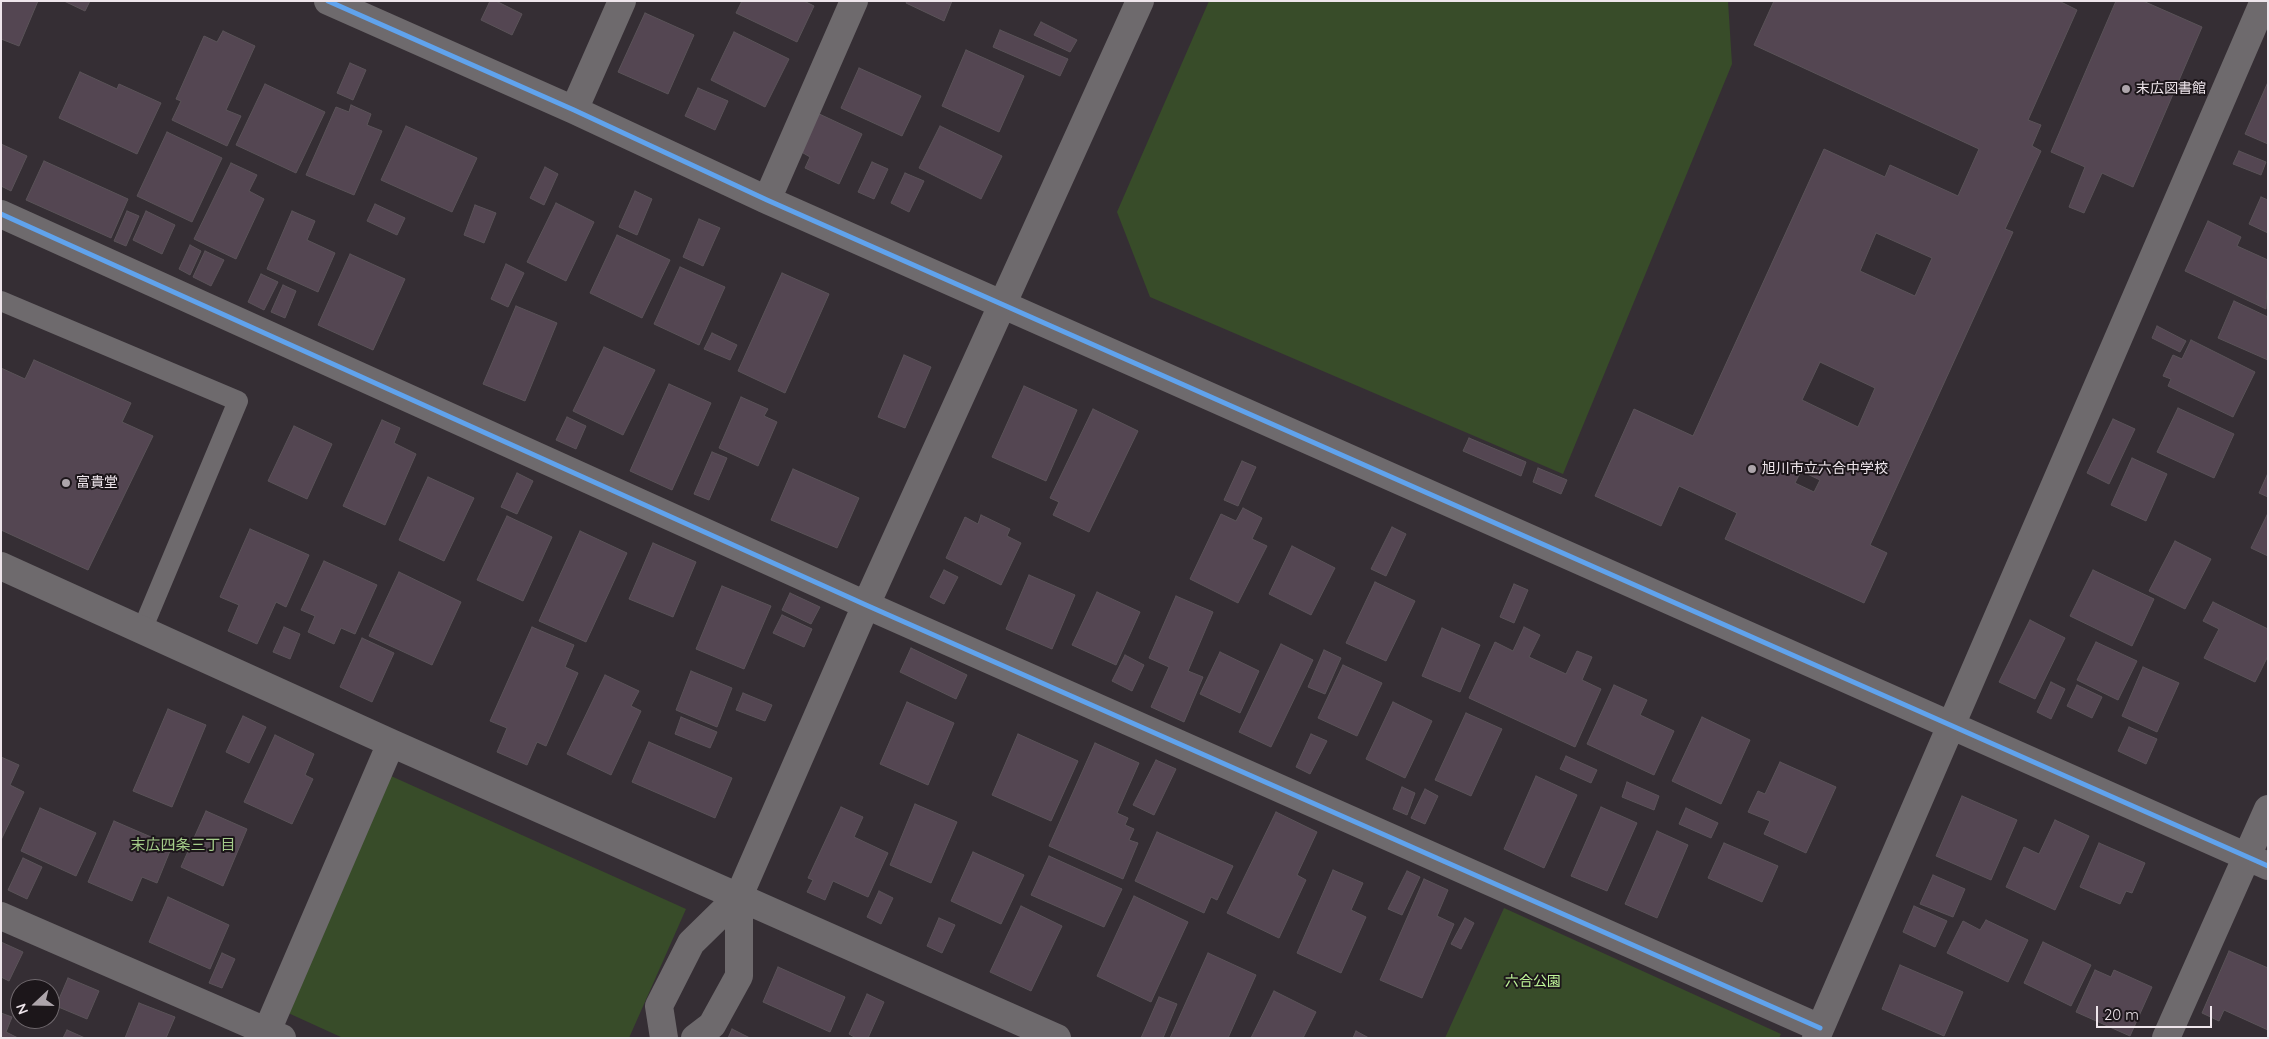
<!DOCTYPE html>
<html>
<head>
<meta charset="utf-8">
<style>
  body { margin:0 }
  #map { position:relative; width:2269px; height:1039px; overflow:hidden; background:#352e34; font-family:Quicksand,sans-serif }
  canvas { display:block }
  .frame { position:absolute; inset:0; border:2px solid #eee5eb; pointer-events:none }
  .north { position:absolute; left:10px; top:979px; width:50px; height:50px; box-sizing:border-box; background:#1c161a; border:1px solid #70696e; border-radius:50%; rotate:249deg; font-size:14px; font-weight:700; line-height:20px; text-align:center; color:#eee5eb }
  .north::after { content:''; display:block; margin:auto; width:18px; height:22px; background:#ada5ab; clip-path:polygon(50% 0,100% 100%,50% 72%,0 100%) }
  .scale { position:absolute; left:2096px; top:1006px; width:116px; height:22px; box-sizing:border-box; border:2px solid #eee5eb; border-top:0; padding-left:6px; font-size:15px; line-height:18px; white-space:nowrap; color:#eee5eb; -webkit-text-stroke:4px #1c161a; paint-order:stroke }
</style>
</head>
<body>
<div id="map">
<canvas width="2269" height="1039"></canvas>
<div class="frame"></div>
<div class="north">N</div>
<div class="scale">20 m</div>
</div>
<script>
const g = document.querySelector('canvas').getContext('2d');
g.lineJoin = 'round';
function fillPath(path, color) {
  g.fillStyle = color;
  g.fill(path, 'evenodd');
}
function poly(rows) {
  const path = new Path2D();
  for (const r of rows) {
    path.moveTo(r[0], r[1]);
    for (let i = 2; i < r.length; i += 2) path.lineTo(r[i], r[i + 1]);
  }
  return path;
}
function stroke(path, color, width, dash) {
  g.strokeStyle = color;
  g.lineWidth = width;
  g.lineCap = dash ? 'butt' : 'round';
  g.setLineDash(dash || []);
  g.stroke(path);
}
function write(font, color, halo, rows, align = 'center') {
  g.font = font + ' Quicksand,"Noto Sans JP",sans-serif';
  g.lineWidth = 4;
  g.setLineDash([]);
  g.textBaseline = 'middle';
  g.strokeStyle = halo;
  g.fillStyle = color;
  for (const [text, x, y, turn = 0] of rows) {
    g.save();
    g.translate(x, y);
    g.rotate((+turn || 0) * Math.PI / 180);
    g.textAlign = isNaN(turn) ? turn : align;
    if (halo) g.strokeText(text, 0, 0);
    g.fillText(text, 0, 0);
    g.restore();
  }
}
const green = poly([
  [1209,1,1728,1,1732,64,1563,474,1150,297,1117,212],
  [391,776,686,909,629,1038,343,1038,286,1012],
  [1504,908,1781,1034,1779,1038,1445,1038]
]);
const building = poly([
  [1,1,38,1,19,46,1,39,1,1],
  [64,1,90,1,85,11,64,1],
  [490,1,496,1,522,14,512,35,481,20,490,1],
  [742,1,804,1,814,6,797,42,736,13,742,1],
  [907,1,952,1,944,21,906,3,907,1],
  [1774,1,2059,1,2077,10,2028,120,2041,125,2032,146,2041,151,2005,229,2013,232,1870,545,1887,553,1864,603,1725,539,1737,513,1679,486,1661,526,1595,496,1634,409,1693,436,1824,149,1885,177,1890,165,1958,196,1979,149,1754,45,1774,1],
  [1876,233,1932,258,1915,296,1860,271,1876,233],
  [1820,362,1875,388,1858,427,1802,400,1820,362],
  [1801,471,1820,480,1814,492,1795,483,1801,471],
  [2116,1,2143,1,2202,27,2133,187,2102,173,2084,213,2069,207,2085,167,2051,152,2116,1],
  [645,13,694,35,668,94,618,72,645,13],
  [1041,22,1077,40,1070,52,1034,35,1041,22],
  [1000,30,1068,59,1060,76,993,47,1000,30],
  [223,31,255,46,226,110,241,116,227,146,172,120,181,101,176,99,204,36,217,42,223,31],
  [734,32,789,59,765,107,711,80,734,32],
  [966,50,1024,76,999,132,942,106,966,50],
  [350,63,366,70,353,100,337,93,350,63],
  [859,68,921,96,902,136,841,108,859,68],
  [80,72,117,89,119,84,161,103,137,154,59,118,80,72],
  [2268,82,2268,144,2245,134,2268,82],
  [265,84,325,112,296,173,236,145,265,84],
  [698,88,728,101,715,130,685,116,698,88],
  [351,105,371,114,367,125,382,131,354,195,306,175,336,107,349,112,351,105],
  [815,112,862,134,839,184,805,168,810,157,798,150,815,112],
  [406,126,477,158,452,212,381,180,406,126],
  [940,126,1002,156,981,199,919,168,940,126],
  [167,132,222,158,192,222,137,196,167,132],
  [1,144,27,156,11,191,1,186,1,144],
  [2239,151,2266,162,2261,175,2233,164,2239,151],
  [44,161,128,199,111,238,26,200,44,161],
  [872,162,888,169,874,199,858,192,872,162],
  [231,163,257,175,249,191,264,199,236,259,194,239,231,163],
  [545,167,558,174,544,205,530,198,545,167],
  [905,173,924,181,909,212,891,203,905,173],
  [635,191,652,199,637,235,619,227,635,191],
  [2261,197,2268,200,2268,233,2249,224,2261,197],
  [556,203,594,222,566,281,527,262,556,203],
  [375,204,405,218,397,235,367,221,375,204],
  [475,205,496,213,484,243,464,235,475,205],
  [127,211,139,216,126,246,114,241,127,211],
  [146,211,175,225,162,254,133,240,146,211],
  [292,211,315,221,307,240,335,253,318,292,267,269,292,211],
  [699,219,720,228,703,266,683,257,699,219],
  [2208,221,2241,237,2237,246,2268,260,2266,309,2185,271,2208,221],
  [617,235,670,260,642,318,590,293,617,235],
  [190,245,201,251,190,275,179,269,190,245],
  [205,251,224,260,211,286,193,277,205,251],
  [350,254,405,279,373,350,318,325,350,254],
  [506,264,524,273,508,307,491,299,506,264],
  [680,267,725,287,699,345,654,324,680,267],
  [782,273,829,294,785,393,738,371,782,273],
  [261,274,278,282,264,310,248,302,261,274],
  [283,285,296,291,285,318,271,312,283,285],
  [2234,301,2268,317,2268,360,2218,338,2234,301],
  [516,306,557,323,525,401,483,384,516,306],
  [2157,326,2186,341,2180,352,2152,338,2157,326],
  [712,333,737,345,730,360,704,349,712,333],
  [2191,340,2255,372,2233,417,2168,386,2171,379,2163,376,2173,355,2182,359,2191,340],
  [604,347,655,370,623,435,573,411,604,347],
  [904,355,931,367,905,428,878,417,904,355],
  [34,360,131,403,122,422,153,436,88,570,1,530,1,368,25,379,34,360],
  [669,384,711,403,672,490,630,471,669,384],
  [1024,386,1077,410,1046,481,992,457,1024,386],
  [741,397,768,409,764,416,777,422,758,466,719,448,741,397],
  [2178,408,2234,434,2214,478,2157,452,2178,408],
  [1093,409,1138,431,1089,532,1053,515,1059,502,1050,498,1093,409],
  [567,417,586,426,576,449,556,440,567,417],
  [2113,419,2135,429,2109,484,2087,473,2113,419],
  [382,420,400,428,394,443,416,454,385,525,343,506,382,420],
  [294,426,332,444,307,499,268,481,294,426],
  [1469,438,1526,462,1521,476,1463,451,1469,438],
  [712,452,727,458,709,500,694,494,712,452],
  [2132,458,2167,474,2146,521,2111,505,2132,458],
  [1242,461,1256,467,1238,506,1224,500,1242,461],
  [1538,468,1567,480,1561,494,1533,482,1538,468],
  [793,469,859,498,837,548,771,520,793,469],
  [517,473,533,481,517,514,501,507,517,473],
  [2268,473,2268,497,2259,493,2268,473],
  [428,477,474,498,444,561,399,540,428,477],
  [1243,508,1262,518,1252,539,1267,546,1238,603,1190,579,1221,514,1236,521,1243,508],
  [2268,513,2268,556,2251,548,2268,513],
  [981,515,1010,529,1007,536,1021,543,1001,585,946,558,965,517,978,524,981,515],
  [507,516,552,537,523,601,477,580,507,516],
  [1392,527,1406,534,1386,576,1371,569,1392,527],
  [250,529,309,555,286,607,276,602,257,644,228,631,239,605,220,597,250,529],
  [580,531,627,553,586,642,539,621,580,531],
  [2175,541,2211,559,2185,609,2149,591,2175,541],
  [653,543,696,562,673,617,629,599,653,543],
  [1292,546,1335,568,1311,615,1269,594,1292,546],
  [324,561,377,585,355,634,341,628,334,644,308,632,315,616,301,610,324,561],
  [944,570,958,577,944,604,930,597,944,570],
  [2093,570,2154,599,2132,646,2070,616,2093,570],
  [399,572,461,602,432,665,369,636,399,572],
  [1029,575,1075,595,1052,649,1006,629,1029,575],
  [1375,582,1415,601,1386,661,1346,643,1375,582],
  [1514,584,1528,590,1514,623,1500,617,1514,584],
  [722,586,771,606,744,669,696,649,722,586],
  [1097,592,1140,612,1116,665,1072,645,1097,592],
  [790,593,820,607,811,624,782,610,790,593],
  [1176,596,1213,612,1188,671,1203,677,1184,722,1151,707,1169,667,1149,658,1176,596],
  [2213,602,2268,629,2268,656,2255,682,2204,658,2219,629,2203,621,2213,602],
  [782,615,812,629,804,647,773,633,782,615],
  [2030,620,2065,638,2035,699,1999,682,2030,620],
  [284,627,300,634,290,659,273,652,284,627],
  [532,627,574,645,565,667,578,673,546,746,537,742,527,765,497,752,507,728,490,721,532,627],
  [1524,627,1540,635,1529,657,1566,674,1577,651,1592,657,1582,680,1601,689,1575,747,1469,698,1495,642,1513,651,1524,627],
  [1442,628,1480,645,1460,692,1422,676,1442,628],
  [362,638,394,653,372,702,340,687,362,638],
  [2096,642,2137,661,2118,700,2077,680,2096,642],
  [1281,644,1313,660,1271,747,1239,732,1281,644],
  [911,648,967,675,956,699,900,672,911,648],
  [1324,650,1341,658,1325,694,1308,687,1324,650],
  [1220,652,1259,671,1240,713,1200,694,1220,652],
  [1125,655,1144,665,1132,691,1112,681,1125,655],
  [1343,665,1382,683,1357,736,1318,718,1343,665],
  [2143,667,2179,683,2157,732,2122,716,2143,667],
  [691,671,732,688,717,727,676,710,691,671],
  [605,675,639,691,631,706,641,711,611,775,567,754,605,675],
  [2051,682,2065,689,2051,719,2037,712,2051,682],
  [1614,685,1647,700,1640,715,1674,731,1654,775,1587,744,1614,685],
  [2077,685,2102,697,2092,718,2067,706,2077,685],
  [743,693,772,705,765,721,736,710,743,693],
  [907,702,954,723,928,785,880,764,907,702],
  [1393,702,1432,721,1405,778,1366,759,1393,702],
  [168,709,206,725,172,807,133,791,168,709],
  [1466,713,1502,729,1471,796,1435,780,1466,713],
  [243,716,266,727,249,763,226,752,243,716],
  [681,717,717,732,710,748,675,734,681,717],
  [1702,717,1750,740,1721,804,1672,781,1702,717],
  [2129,727,2157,739,2146,764,2118,751,2129,727],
  [1018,734,1078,761,1051,821,992,795,1018,734],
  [1311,734,1327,741,1310,774,1296,767,1311,734],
  [275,735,314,754,305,775,313,779,292,824,244,802,275,735],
  [649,742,732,778,715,818,632,782,649,742],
  [1095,743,1139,763,1117,813,1128,818,1125,825,1134,829,1129,840,1138,843,1123,879,1049,846,1095,743],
  [1566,756,1597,770,1591,783,1560,769,1566,756],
  [1,757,19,765,10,785,24,792,1,840,1,757],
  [1156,760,1176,769,1154,815,1133,805,1156,760],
  [1780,762,1836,787,1806,853,1764,834,1770,821,1748,812,1758,791,1765,794,1780,762],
  [1536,776,1577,795,1544,868,1504,849,1536,776],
  [1627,782,1659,796,1654,810,1622,797,1627,782],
  [1402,787,1415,793,1407,815,1393,809,1402,787],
  [1425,789,1438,796,1425,824,1411,818,1425,789],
  [1962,796,2017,820,1991,880,1936,856,1962,796],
  [915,804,957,822,931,883,890,865,915,804],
  [841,807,863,817,854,837,888,853,868,897,833,881,825,900,807,892,813,880,808,878,841,807],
  [1601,807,1637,823,1607,891,1571,876,1601,807],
  [40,808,96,833,76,876,21,851,40,808],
  [1686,808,1718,823,1711,838,1679,824,1686,808],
  [206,811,247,829,223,886,181,867,206,811],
  [1276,812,1317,832,1297,875,1306,880,1279,938,1227,913,1276,812],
  [2055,820,2089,836,2055,910,2006,887,2024,847,2039,854,2055,820],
  [114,821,172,846,157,883,142,877,132,901,88,882,114,821],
  [1657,831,1688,845,1657,918,1625,904,1657,831],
  [1157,832,1233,866,1217,900,1211,897,1204,913,1135,881,1157,832],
  [1724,843,1778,866,1762,902,1708,878,1724,843],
  [2099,843,2145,863,2132,893,2126,891,2120,904,2080,887,2099,843],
  [973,852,1024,875,1001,924,951,901,973,852],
  [1049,856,1122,889,1104,927,1031,895,1049,856],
  [23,858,42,867,27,899,8,890,23,858],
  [1333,870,1363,883,1351,910,1366,917,1341,973,1297,953,1333,870],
  [1407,871,1420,877,1402,915,1388,909,1407,871],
  [1933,875,1965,889,1953,917,1920,904,1933,875],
  [1424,879,1448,890,1437,916,1454,924,1422,998,1380,980,1424,879],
  [879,891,893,898,881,924,867,917,879,891],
  [1134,896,1188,922,1151,1002,1097,976,1134,896],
  [168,897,229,925,210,969,149,942,168,897],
  [1021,906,1062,926,1031,991,990,972,1021,906],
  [1914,906,1947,921,1935,947,1903,932,1914,906],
  [939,918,955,925,942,953,927,946,939,918],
  [1465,918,1474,923,1461,949,1451,944,1465,918],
  [1986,920,2028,940,2008,982,1947,953,1963,921,1980,930,1986,920],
  [1,942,23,952,9,981,1,977,1,942],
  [2043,942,2091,965,2071,1006,2024,983,2043,942],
  [2229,951,2268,968,2268,1030,2224,1010,2219,1021,2202,1013,2229,951],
  [222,953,235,959,222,988,209,983,222,953],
  [1208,953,1256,975,1228,1038,1170,1038,1208,953],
  [1900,965,1963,992,1944,1036,1882,1009,1900,965],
  [778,967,845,997,830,1032,763,1002,778,967],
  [2095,970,2111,977,2114,970,2152,987,2130,1036,2076,1012,2095,970],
  [68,978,99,991,87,1019,56,1006,68,978],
  [1274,991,1316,1012,1303,1038,1251,1038,1274,991],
  [867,994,884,1002,868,1038,856,1038,849,1034,867,994],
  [1159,997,1177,1004,1163,1038,1141,1038,1159,997],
  [139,1003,175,1017,166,1038,125,1038,139,1003],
  [1,1013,12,1017,6,1032,18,1038,1,1038,1,1013],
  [732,1029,750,1038,728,1038,732,1029],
  [67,1030,85,1038,63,1038,67,1030],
  [1356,1031,1369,1038,1353,1038,1356,1031]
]);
const service = poly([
  [1,301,238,401,142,630]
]);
const minor = poly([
  [328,1,574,110,767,200,2268,866],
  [574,110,622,1],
  [767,200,854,1],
  [1,214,866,605,1820,1028],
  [1,566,391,743,1057,1038],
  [1,916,282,1038],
  [267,1031,391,743],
  [664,1038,659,1006,691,943,739,896,866,605,1140,1],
  [695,1038,712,1025,739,976,739,896],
  [1816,1038,2264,1],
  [2166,1038,2268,809]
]);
const cycleway = poly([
  [328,1,574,110,767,200,2268,866],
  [1,214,866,605,1820,1028]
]);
const markers = [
  [2126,89,5,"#ada5ab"],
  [1752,469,5,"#ada5ab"],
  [66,483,5,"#ada5ab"]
];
const poiNames = [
  ["末広図書館",2136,89],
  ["旭川市立六合中学校",1762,469],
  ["富貴堂",76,483]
];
const parkNames = [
  ["六合公園",1533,982]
];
const neighbourhoodNames = [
  ["末広四条三丁目",183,845]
];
fillPath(green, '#384c29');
fillPath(building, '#544652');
stroke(building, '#5a5358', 1);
stroke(service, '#6e6a6d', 20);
stroke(minor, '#6e6a6d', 28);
stroke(cycleway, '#60a3ed', 5);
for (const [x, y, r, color] of markers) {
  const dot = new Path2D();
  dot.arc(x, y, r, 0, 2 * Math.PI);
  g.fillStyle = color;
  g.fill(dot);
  stroke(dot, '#1c161a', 2);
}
write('14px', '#eee5eb', '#1c161a', poiNames, 'left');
write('14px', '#bff699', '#1c161a', parkNames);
write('15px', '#a5cd8a', '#1c161a', neighbourhoodNames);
</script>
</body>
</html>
